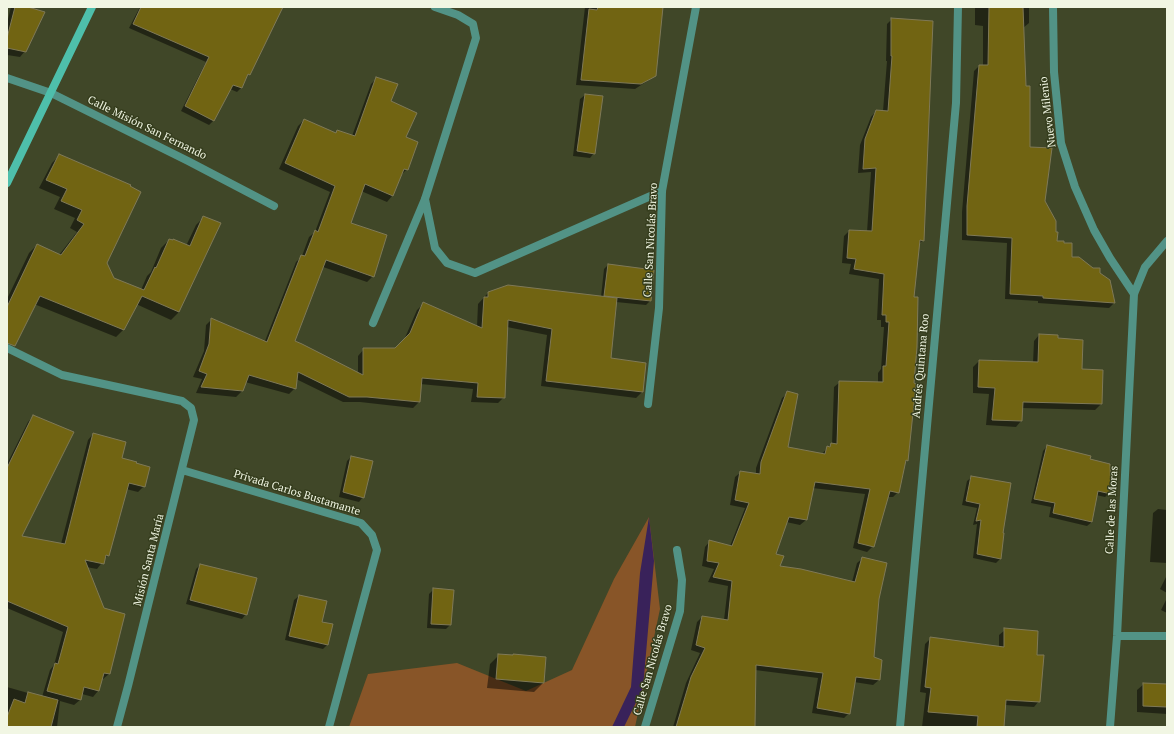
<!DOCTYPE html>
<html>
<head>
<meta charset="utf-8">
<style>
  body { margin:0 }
  #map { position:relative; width:1174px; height:734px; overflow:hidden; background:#404728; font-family:"PT Serif",serif }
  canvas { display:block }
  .frame { position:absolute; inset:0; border:8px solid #f1f6e3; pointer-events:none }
</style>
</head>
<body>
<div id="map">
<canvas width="1174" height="734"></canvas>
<div class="frame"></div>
</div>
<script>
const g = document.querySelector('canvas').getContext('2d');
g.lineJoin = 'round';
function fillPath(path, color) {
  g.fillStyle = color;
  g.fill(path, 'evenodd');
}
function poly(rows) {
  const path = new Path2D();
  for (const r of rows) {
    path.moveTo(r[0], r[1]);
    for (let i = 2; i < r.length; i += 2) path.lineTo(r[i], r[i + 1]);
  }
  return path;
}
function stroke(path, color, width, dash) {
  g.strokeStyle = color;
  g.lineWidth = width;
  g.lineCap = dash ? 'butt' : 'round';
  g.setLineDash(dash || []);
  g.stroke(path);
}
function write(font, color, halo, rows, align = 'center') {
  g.font = font + ' "PT Serif",serif';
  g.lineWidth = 3;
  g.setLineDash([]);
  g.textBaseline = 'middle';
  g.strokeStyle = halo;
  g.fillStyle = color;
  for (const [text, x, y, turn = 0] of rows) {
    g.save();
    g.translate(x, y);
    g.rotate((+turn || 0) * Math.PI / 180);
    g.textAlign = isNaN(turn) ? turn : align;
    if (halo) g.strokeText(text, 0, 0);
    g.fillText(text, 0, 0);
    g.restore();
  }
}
const green = poly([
  [649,517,660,609,635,727,349,727,368,674,457,663,526,691,572,670,614,579]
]);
const water = poly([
  [649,517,654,561,643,688,624,727,612,727,631,687,640,573]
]);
const shadow = poly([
  [11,7,34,7,25,51,20,57,7,55,7,23],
  [140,7,282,7,241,88,237,92,230,89,214,120,209,125,181,111,206,62,129,28],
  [585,7,664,7,661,7,655,75,649,80,635,89,576,85],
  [975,7,1029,7,1029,23,1023,28,1029,148,1056,242,1071,258,1099,274,1109,281,1114,303,1109,308,1038,303,1038,301,1005,299,1007,243,962,240,962,212,974,71,979,66,983,66,983,26,975,25],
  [892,19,923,240,918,245,913,298,907,460,905,463,898,492,893,497,887,497,873,546,867,552,853,548,865,494,812,488,806,520,800,525,786,522,775,554,779,567,852,582,857,563,863,558,878,599,872,658,879,680,873,685,854,682,849,713,844,718,812,713,818,678,755,670,742,727,673,727,686,683,700,653,691,650,697,622,702,617,724,620,728,586,708,582,714,569,702,566,705,547,710,541,730,546,745,508,730,505,735,477,741,472,756,474,756,468,782,398,788,393,787,447,822,454,827,448,832,444,834,387,840,382,878,383,878,373,881,369,884,327,881,327,881,320,877,320,879,279,849,274,851,264,842,263,844,236,849,231,867,232,871,172,858,173,860,145,871,117,876,111,883,111,887,61,886,61,887,24],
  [377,78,390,101,405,137,407,169,400,176,392,196,387,202,361,191,349,224,373,276,367,282,323,267,294,342,358,374,358,356,364,349,395,349,404,340,417,310,423,304,477,327,478,304,488,293,601,297,604,269,608,265,650,301,646,305,616,302,610,359,642,392,636,398,541,386,547,335,507,327,504,397,498,403,471,402,473,389,420,384,419,402,413,408,360,402,343,402,296,379,295,388,289,394,245,382,242,391,236,397,196,393,202,379,193,377,204,351,206,325,212,319,265,341,296,262,302,256,309,237,315,232,330,192,279,169,298,126,304,120,335,134,337,132,352,136,371,84],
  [585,95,602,97,594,153,590,158,573,156,580,99],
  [60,155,113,279,141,290,147,276,151,272,161,248,169,240,186,246,196,225,204,217,179,312,171,320,136,304,123,330,116,337,34,304,7,340,7,299,29,253,37,245,59,255,77,232,70,228,75,218,54,209,60,197,39,188,52,163],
  [1039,335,1057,339,1081,370,1101,404,1095,410,1022,408,1021,421,1016,427,986,425,989,394,973,393,973,367,979,361,1033,363,1034,341],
  [33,416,21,537,61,544,88,440,93,434,120,458,144,486,138,492,126,489,108,555,97,569,86,567,109,674,103,679,101,679,98,691,93,697,82,694,80,700,74,705,60,701,57,727,7,727,7,687,42,697,50,670,54,665,63,632,7,608,7,464,28,422],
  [1047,446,1089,460,1110,493,1105,497,1096,495,1092,522,1087,526,1049,517,1051,507,1031,503,1043,451],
  [351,457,363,497,359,502,339,497,347,461],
  [972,477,1002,533,1003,534,1000,559,996,563,973,558,977,524,973,525,977,508,962,505,967,481],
  [1158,509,1167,510,1167,563,1150,562,1153,513],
  [200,565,246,614,242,619,186,604,196,569],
  [1167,575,1167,593,1160,589],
  [434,589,450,625,446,629,427,628,429,594],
  [299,596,327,645,323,649,285,640,294,600],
  [1167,598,1167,613,1161,610],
  [1005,630,1036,656,1039,701,1034,707,1005,705,1003,727,922,727,926,693,920,692,925,644,931,638,999,647,999,635],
  [499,655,512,656,543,683,534,692,487,688,490,664],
  [1144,684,1167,685,1167,714,1137,712,1137,690]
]);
const building = poly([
  [15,7,28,7,45,12,26,52,7,48,7,38,15,7],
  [141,7,283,7,250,75,248,74,242,88,233,85,214,121,185,106,209,57,133,24,141,7],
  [598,7,663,7,656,76,641,84,581,80,589,9,597,10,598,7],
  [989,7,1023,7,1026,86,1030,86,1030,147,1052,148,1045,201,1056,221,1056,232,1058,232,1057,241,1064,241,1064,243,1072,243,1072,257,1079,257,1093,268,1100,268,1100,273,1110,280,1115,303,1043,298,1043,296,1010,294,1012,238,967,235,967,206,979,65,988,65,989,7],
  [891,18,933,21,924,241,920,240,914,297,918,297,917,347,914,383,916,384,908,461,906,460,899,493,890,491,874,547,858,543,870,489,815,482,807,520,789,517,776,554,784,556,780,566,801,569,855,582,862,557,887,563,879,599,874,657,882,660,880,680,856,677,850,714,817,708,823,673,756,665,755,727,676,727,691,677,705,648,696,645,702,616,728,620,732,581,713,577,719,563,707,561,709,540,732,546,749,503,735,500,740,471,760,474,761,462,787,391,798,394,788,447,825,454,827,446,830,447,831,443,837,444,839,381,883,382,883,366,886,366,889,322,886,322,886,315,882,315,884,274,854,269,856,259,847,258,849,230,872,231,876,168,863,169,865,139,876,110,888,111,892,56,891,56,891,18],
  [376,77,398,84,391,101,417,113,406,137,418,142,408,170,404,169,393,196,365,184,351,223,387,235,374,277,326,260,295,341,302,344,363,375,363,348,395,348,410,333,423,302,482,328,484,297,488,297,488,292,508,285,617,298,611,358,646,363,643,392,546,381,552,329,508,320,505,398,477,397,478,383,422,378,420,402,367,397,349,397,298,372,296,389,249,375,243,391,201,387,207,374,199,371,209,344,211,318,267,342,301,255,305,256,315,230,318,232,335,186,285,163,304,119,336,133,337,130,355,136,376,77],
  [585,94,603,96,595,154,577,151,585,94],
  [59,154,131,185,130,186,141,192,107,263,114,278,144,290,155,267,156,268,169,239,173,240,173,239,190,246,203,216,221,223,179,312,142,296,124,330,40,296,15,346,7,343,7,307,37,244,61,255,84,224,77,220,82,210,61,201,67,189,46,180,59,154],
  [608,264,654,270,651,301,604,296,608,264],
  [1039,334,1058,335,1058,338,1083,340,1082,369,1103,370,1102,404,1023,402,1022,421,992,420,995,388,978,387,979,360,1038,362,1039,334],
  [33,415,74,432,22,536,65,544,93,433,126,442,122,458,137,462,136,463,150,467,145,487,129,483,109,556,106,555,104,564,85,560,104,608,125,614,110,674,104,673,99,691,84,687,81,700,47,691,55,663,58,664,68,627,7,601,7,468,33,415],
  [1047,445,1091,456,1090,459,1110,464,1111,494,1098,491,1092,522,1053,513,1055,503,1034,499,1047,445],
  [351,456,373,461,364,498,343,492,351,456],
  [971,476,1011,483,1003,533,1004,533,1001,559,977,554,981,520,976,521,980,504,966,501,971,476],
  [200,564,257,578,247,615,190,600,200,564],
  [433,588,454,590,451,625,431,624,433,588],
  [299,595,327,601,322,622,333,624,328,645,289,636,299,595],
  [1004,628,1038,631,1037,655,1044,655,1040,702,1006,700,1004,727,977,727,978,716,928,712,931,688,925,687,930,637,1004,647,1004,628],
  [498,654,513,655,513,654,546,657,544,683,496,679,498,654],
  [1143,683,1167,684,1167,707,1143,706,1143,683],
  [28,692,58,700,51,727,7,727,7,717,14,699,25,703,28,692]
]);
const street = poly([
  [1053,7,1054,72,1061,143,1075,187,1094,230,1110,258,1134,294],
  [7,78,51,93,188,161,274,206],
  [425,199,435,248,447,263,475,273,662,191],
  [373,323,425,199,476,38,473,24,458,15,435,7],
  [7,348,62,375,182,401,191,408,194,420,128,686,117,727],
  [648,404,659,308,662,191,696,7],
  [182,470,361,523,372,535,377,550,329,727],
  [1117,636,1167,636],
  [645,727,680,611,682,580,677,550],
  [900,727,956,103,958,7],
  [1110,727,1117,636,1134,294,1145,267,1167,241]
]);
const secondary = poly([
  [7,183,92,7]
]);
const streetNames = [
  ["Nuevo Milenio",1048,112,-97],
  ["Calle Misión San Fernando",147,128,26],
  ["Calle San Nicolás Bravo",651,240,-87],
  ["Andrés Quintana Roo",921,366,-85],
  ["Privada Carlos Bustamante",297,493,17],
  ["Calle de las Moras",1112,510,-87],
  ["Misión Santa María",149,560,-76],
  ["Calle San Nicolás Bravo",653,660,-74]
];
fillPath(green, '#885528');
fillPath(water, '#39225a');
fillPath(shadow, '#0007');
fillPath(building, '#716412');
stroke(building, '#7f7957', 1);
stroke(street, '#529386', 8);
stroke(secondary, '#4ebfab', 8);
write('11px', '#f1f6e3', '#353d1d', streetNames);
</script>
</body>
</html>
